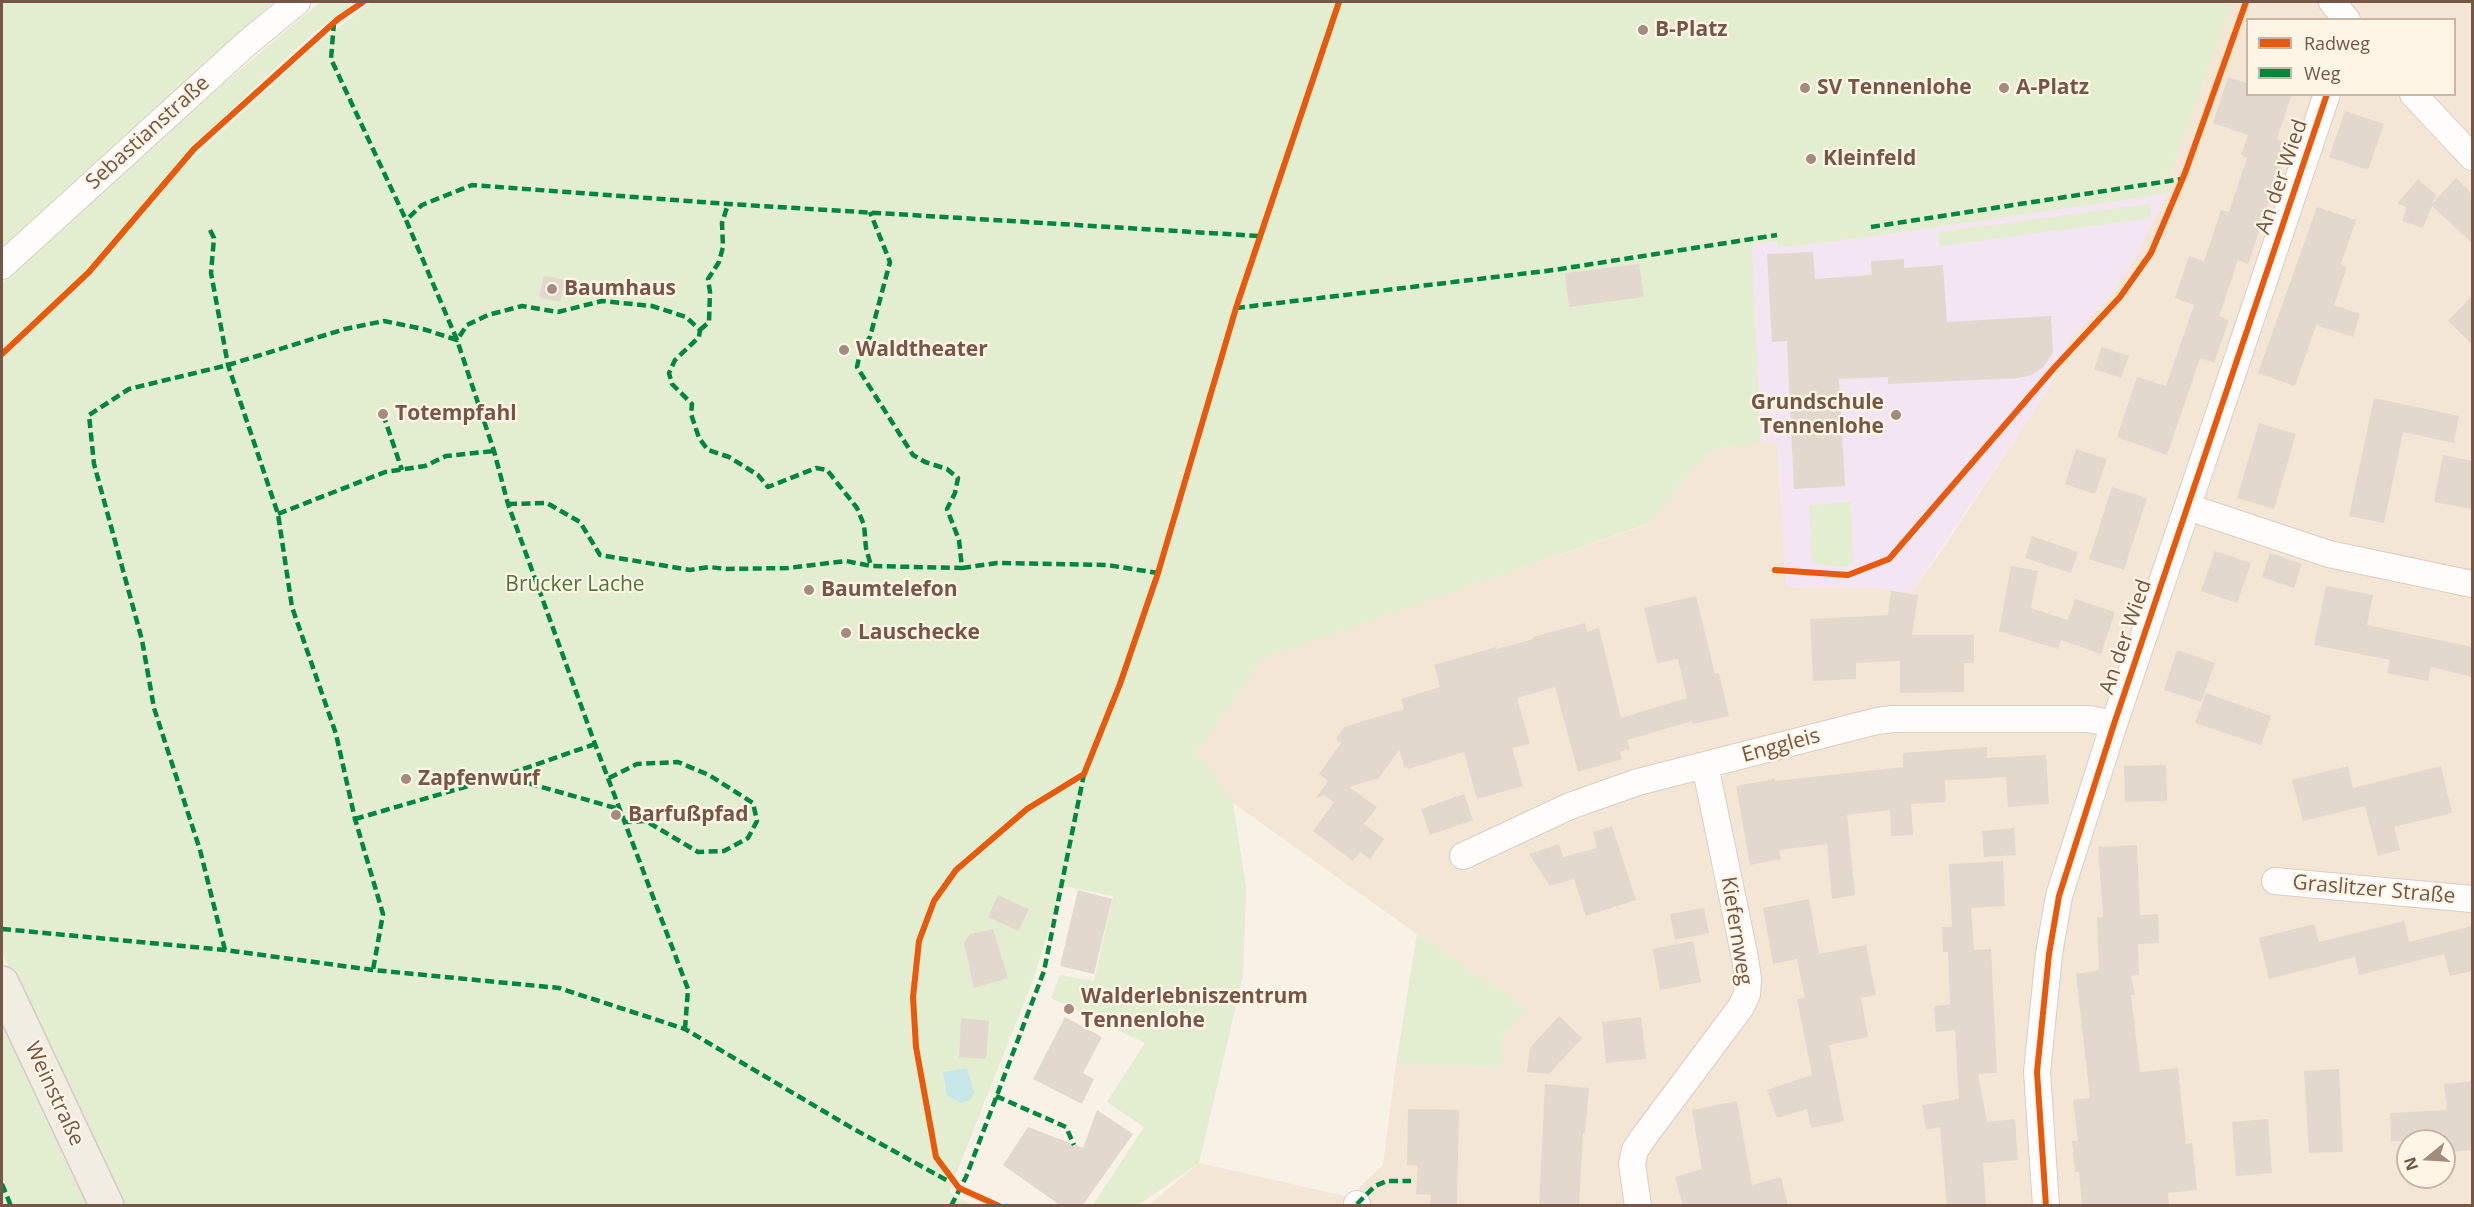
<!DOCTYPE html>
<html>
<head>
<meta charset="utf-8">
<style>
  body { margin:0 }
  #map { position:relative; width:2474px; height:1207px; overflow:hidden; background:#f7f1e6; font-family:"Open Sans",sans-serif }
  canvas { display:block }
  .frame { position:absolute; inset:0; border:3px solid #765645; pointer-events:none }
  .legend { position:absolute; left:2246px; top:18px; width:210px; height:78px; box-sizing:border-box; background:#fff5e7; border:2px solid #c8b5a6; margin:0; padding:8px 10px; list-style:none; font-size:18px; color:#765645 }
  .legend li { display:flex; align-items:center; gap:12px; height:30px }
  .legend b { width:30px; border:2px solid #c8b5a6 }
  .north { position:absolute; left:2396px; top:1129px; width:60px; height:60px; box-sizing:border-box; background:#fff5e7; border:2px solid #c8b5a6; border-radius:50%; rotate:252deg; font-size:16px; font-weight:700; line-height:24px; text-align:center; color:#765645 }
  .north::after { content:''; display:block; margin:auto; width:21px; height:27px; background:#a38c7d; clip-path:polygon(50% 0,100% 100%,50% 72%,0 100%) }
</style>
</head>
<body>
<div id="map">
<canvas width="2474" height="1207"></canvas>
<div class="frame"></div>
<ul class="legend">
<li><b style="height:8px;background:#e8590c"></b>Radweg</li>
<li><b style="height:8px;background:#00873e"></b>Weg</li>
</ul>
<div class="north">N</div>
</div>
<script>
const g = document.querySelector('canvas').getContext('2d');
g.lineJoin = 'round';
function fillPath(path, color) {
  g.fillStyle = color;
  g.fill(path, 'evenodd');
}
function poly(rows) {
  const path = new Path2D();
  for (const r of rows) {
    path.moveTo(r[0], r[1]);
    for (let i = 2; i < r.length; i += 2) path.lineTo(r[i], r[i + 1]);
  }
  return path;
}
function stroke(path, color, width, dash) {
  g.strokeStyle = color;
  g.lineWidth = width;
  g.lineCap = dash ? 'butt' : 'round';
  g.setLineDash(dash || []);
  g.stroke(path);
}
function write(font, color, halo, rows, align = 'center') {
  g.font = font + ' "Open Sans",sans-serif';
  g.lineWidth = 4.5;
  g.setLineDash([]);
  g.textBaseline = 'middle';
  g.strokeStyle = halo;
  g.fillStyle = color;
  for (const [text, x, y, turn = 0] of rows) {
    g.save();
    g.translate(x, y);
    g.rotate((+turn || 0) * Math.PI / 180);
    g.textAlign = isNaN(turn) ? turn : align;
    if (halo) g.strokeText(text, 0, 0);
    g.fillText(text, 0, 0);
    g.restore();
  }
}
const residential = poly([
  [2232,2,2472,2,2472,1205,1148,1206,1199,1163,1349,1197,1383,1165,1396,1064,1501,1067,1504,1034,1526,1008,1417,934,1233,803,1196,752,1262,658,1646,525,1711,450,1761,443,1777,442,1786,587,1876,588,1911,593,1937,557,2049,388,2068,342,2108,298,2138,254,2167,194,2162,175,2170,175],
  [2248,20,2454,20,2454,94,2248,94],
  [2408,1141,2444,1141,2444,1177,2408,1177]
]);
const education = poly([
  [2167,194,2138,254,2108,298,2068,342,2049,388,1911,593,1876,588,1786,587,1777,442,1761,443,1752,244,1777,241,1779,248,1876,236]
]);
const green = poly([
  [2,2,273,2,2,248],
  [320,2,355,2,311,35,236,105,166,177,149,199,306,54,371,2,2232,2,2170,175,2162,175,2167,194,1876,236,1778,248,1777,241,1752,244,1761,443,1711,450,1647,524,1262,659,1197,752,1233,803,1246,887,1243,976,1199,1163,1138,1205,1093,1205,1144,1127,1107,1102,1145,1043,1051,998,1060,975,1094,981,1113,896,1062,886,1034,977,949,1192,972,1205,122,1205,2,952,2,284,214,92],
  [2150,204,2152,218,1940,246,1938,232],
  [1851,502,1853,563,1845,567,1812,563,1809,505],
  [1417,934,1527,1008,1504,1034,1501,1067,1396,1064],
  [2,1012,93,1205,2,1205]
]);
const water = poly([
  [967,1068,974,1093,970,1100,961,1103,947,1096,943,1072]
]);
const building = poly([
  [2228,77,2247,83,2247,94,2292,94,2277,139,2289,144,2248,264,2238,260,2219,316,2229,320,2214,363,2200,358,2167,455,2117,437,2137,377,2166,386,2194,305,2175,298,2189,256,2204,261,2221,210,2229,212,2247,158,2241,155,2248,135,2213,123],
  [2345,111,2384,124,2368,170,2329,157],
  [2456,178,2472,194,2472,243,2432,206,2423,228,2402,221,2407,207,2397,204,2418,179,2436,195,2432,204],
  [2317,207,2356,220,2341,264,2347,267,2334,305,2360,314,2353,337,2316,325,2295,386,2258,373],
  [1813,252,1815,279,1872,275,1871,261,1904,259,1904,268,1943,265,1947,322,2051,316,2053,353,2043,367,2032,375,2019,378,1888,384,1888,377,1839,379,1845,486,1794,489,1787,341,1772,342,1767,254],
  [1639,264,1644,297,1569,307,1565,273],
  [544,276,565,280,560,302,539,297],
  [2472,296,2472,344,2448,321],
  [2102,347,2129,356,2121,378,2094,369],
  [2374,398,2459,416,2454,443,2403,432,2384,523,2349,516],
  [2259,423,2296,434,2274,509,2237,498],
  [2076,449,2107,459,2095,494,2065,484],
  [2443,455,2472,461,2472,509,2434,502],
  [2112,487,2147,498,2124,570,2089,559],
  [2032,536,2078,552,2071,573,2025,558],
  [2215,551,2251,563,2237,603,2201,591],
  [2270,553,2302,564,2294,588,2262,577],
  [2011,566,2038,571,2031,608,2068,620,2075,599,2115,612,2101,654,2061,640,2058,649,1999,631],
  [2326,586,2373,595,2367,625,2472,647,2472,677,2431,667,2428,681,2387,673,2390,660,2314,645],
  [1891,591,1918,595,1912,635,1974,635,1974,663,1964,663,1964,692,1900,693,1900,661,1856,663,1856,679,1813,681,1810,619,1888,615],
  [1696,596,1715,674,1719,673,1729,716,1693,724,1692,721,1627,740,1630,749,1620,752,1622,759,1578,772,1555,687,1517,698,1530,744,1512,748,1523,786,1477,799,1464,752,1408,769,1406,766,1405,768,1399,750,1379,778,1349,787,1377,807,1364,824,1384,839,1370,859,1360,852,1353,861,1313,831,1334,802,1324,795,1316,798,1328,781,1319,774,1341,743,1336,739,1344,727,1404,709,1401,699,1440,687,1434,665,1496,647,1496,649,1534,639,1533,637,1585,623,1587,632,1599,628,1621,718,1687,698,1678,659,1657,663,1644,608],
  [2177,650,2215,663,2201,702,2164,690],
  [2206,693,2271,716,2261,745,2195,723],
  [1987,747,1987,758,2046,755,2049,804,2008,807,2006,777,1975,779,1945,780,1946,802,1911,804,1913,835,1891,836,1890,810,1847,815,1855,895,1832,899,1827,844,1779,850,1781,859,1750,865,1736,786,1775,779,1775,781,1903,767,1903,753],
  [2166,765,2167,801,2125,802,2124,766],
  [2348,766,2353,788,2441,766,2452,813,2394,827,2400,850,2378,856,2365,806,2303,821,2292,780],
  [1464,794,1473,820,1430,835,1421,809],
  [1612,826,1636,900,1586,916,1574,879,1550,886,1529,854,1559,844,1563,857,1597,848,1593,832],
  [2014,828,2016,855,1984,857,1982,831],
  [2137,845,2140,915,2158,914,2159,943,2138,944,2139,975,2131,976,2135,995,2131,995,2140,1072,2178,1068,2186,1144,2192,1143,2197,1190,2168,1193,2169,1206,2082,1206,2079,1172,2075,1172,2072,1141,2078,1141,2073,1100,2090,1098,2076,974,2099,970,2097,917,2103,917,2098,847],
  [2003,861,2005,906,1971,908,1974,950,1991,949,1997,1073,1978,1074,1987,1122,2015,1119,2018,1160,1983,1163,1986,1204,1947,1206,1940,1127,1926,1130,1922,1105,1959,1099,1955,1030,1936,1032,1934,1006,1950,1004,1948,952,1943,952,1942,927,1952,927,1949,864],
  [1078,890,1112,899,1094,974,1060,966],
  [998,895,1029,909,1018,931,988,917],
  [1809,899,1819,954,1866,945,1876,995,1861,998,1868,1037,1829,1045,1844,1121,1811,1128,1807,1109,1777,1118,1767,1090,1812,1075,1797,999,1805,998,1797,959,1773,964,1763,908],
  [1704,908,1709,933,1675,940,1670,914],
  [2404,921,2409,942,2472,926,2472,971,2450,976,2444,954,2359,975,2355,957,2269,979,2259,938,2314,924,2319,942],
  [993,929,1008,978,974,988,964,943,970,934],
  [1693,941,1701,982,1660,990,1653,949],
  [1559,1016,1582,1038,1549,1074,1527,1072,1530,1048],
  [1065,1017,1102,1037,1083,1073,1094,1079,1082,1104,1033,1079],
  [1641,1017,1646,1059,1606,1063,1602,1022],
  [961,1018,989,1021,986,1059,959,1057],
  [2339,1069,2343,1152,2309,1153,2304,1071],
  [2472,1081,2472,1150,2451,1152,2450,1141,2391,1141,2390,1113,2447,1110,2444,1084],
  [1545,1084,1589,1088,1585,1133,1583,1133,1579,1206,1539,1206],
  [1737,1101,1752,1185,1781,1177,1788,1206,1683,1206,1675,1177,1702,1169,1692,1110],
  [1408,1109,1459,1110,1457,1206,1430,1206,1431,1195,1416,1194,1418,1166,1407,1165],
  [1097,1110,1133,1134,1082,1206,1061,1206,1003,1165,1028,1127,1083,1148],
  [2268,1119,2272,1173,2236,1176,2232,1122]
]);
const minor = poly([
  [2332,2,2347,20],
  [2413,94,2472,157],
  [2,266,246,44,297,2],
  [2188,507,2329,554,2472,584],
  [1463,856,1570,806,1638,782,1877,721,1893,719,2089,719,2114,724],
  [2275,881,2472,899],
  [1357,1206,1357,1204],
  [1638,1206,1632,1164,1635,1150,1643,1138,1741,1007,1747,994,1748,979,1745,958,1705,765],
  [2046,1206,2037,1072,2049,954,2059,896,2114,724,2327,94]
]);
const major = poly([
  [2,983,107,1206]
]);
const quiet = poly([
  [334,22,331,59,406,220],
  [1871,227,2182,179],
  [210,230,214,238,211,273,228,365,278,514,292,607,336,734,355,819,383,914,373,970],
  [1236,308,1554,270,1777,235],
  [700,330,709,322,710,292,708,279,719,262,723,247,722,223,728,204],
  [383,414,402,470],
  [508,504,547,503,580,522,600,555,690,570,709,567,727,569,788,568,846,561,871,566,962,568,959,540,947,509,955,493,958,478,947,469,925,462,913,455,857,367,861,348,870,337,890,262,870,212],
  [278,514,385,472,425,466,446,456,494,451],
  [962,568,997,563,1107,565,1158,573],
  [503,776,619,809],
  [609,778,637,764,678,762,709,775,753,803,757,821,748,838,724,851,698,852,646,821,624,822],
  [355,819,503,776,595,744],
  [2,929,225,950,373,970,559,988,685,1029,852,1128,950,1182],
  [225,950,200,850,154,708,142,640,94,464,89,415,129,389,228,365,345,329,384,321,423,329,457,340,467,325,488,315,522,306,558,312,602,301,652,306,686,317,700,330,699,337,675,360,669,373,672,384,692,404,691,414,699,438,708,450,729,457,758,475,768,487,816,468,827,470,857,508,864,525,866,548,871,566],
  [685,1029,688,989,595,744,508,504,494,451,457,340,406,220,422,205,472,185,728,204,1259,236],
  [996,1096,1066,1127,1074,1145],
  [2,1184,11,1206],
  [1357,1204,1375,1186,1387,1181,1411,1181],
  [951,1206,966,1177,1044,971,1084,774]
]);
const cycleway = poly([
  [2,354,89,272,194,149,338,19,363,2],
  [1775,570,1848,575,1889,559,2054,368,2120,297,2151,253,2185,173,2246,2],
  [999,1206,959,1188,936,1157,916,1047,913,997,919,941,934,901,956,870,1027,809,1084,774,1120,684,1158,573,1236,308,1339,2],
  [2046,1206,2037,1072,2049,954,2059,896,2114,724,2327,94]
]);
const markers = [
  [1643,30,6,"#a38c7d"],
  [1805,88,6,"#a38c7d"],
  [2004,88,6,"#a38c7d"],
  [1811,159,6,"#a38c7d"],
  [552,289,6,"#a38c7d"],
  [844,350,6,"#a38c7d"],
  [383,414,6,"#a38c7d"],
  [1896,415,6,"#a38c7d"],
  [809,590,6,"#a38c7d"],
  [846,633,6,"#a38c7d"],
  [406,779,6,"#a38c7d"],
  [616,815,6,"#a38c7d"],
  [1069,1009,6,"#a38c7d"]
];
const poiNames = [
  ["B-Platz",1655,30],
  ["SV Tennenlohe",1817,88],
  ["A-Platz",2016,88],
  ["Kleinfeld",1823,159],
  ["Baumhaus",564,289],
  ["Waldtheater",856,350],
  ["Grundschule",1884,403,"right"],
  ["Tennenlohe",1884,427,"right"],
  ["Totempfahl",395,414],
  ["Baumtelefon",821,590],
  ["Lauschecke",858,633],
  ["Zapfenwurf",418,779],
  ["Barfußpfad",628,815],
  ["Walderlebniszentrum",1081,997],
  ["Tennenlohe",1081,1021]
];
const streetNames = [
  ["Sebastianstraße",148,133,-42],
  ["An der Wied",2282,177,-71],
  ["An der Wied",2126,637,-71],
  ["Enggleis",1781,746,-15],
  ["Graslitzer Straße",2374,890,5],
  ["Kiefernweg",1736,931,81],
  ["Weinstraße",54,1094,65]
];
const parkNames = [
  ["Brucker Lache",575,585]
];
fillPath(residential, '#f3e6d5');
fillPath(education, '#f3e5f1');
fillPath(green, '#e2eecf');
fillPath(water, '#c7e6e8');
fillPath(building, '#e3d8ce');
stroke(minor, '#d8cec4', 28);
stroke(major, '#d6cbc3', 36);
stroke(minor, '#fefdfb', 26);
stroke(major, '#f2ede3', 33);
stroke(quiet, '#00873e', 4.5, [9, 4.5]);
stroke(cycleway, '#e8590c', 6);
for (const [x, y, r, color] of markers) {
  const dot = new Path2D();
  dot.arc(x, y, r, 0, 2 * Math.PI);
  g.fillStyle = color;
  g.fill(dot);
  stroke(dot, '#fff5e7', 2);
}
write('bold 21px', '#765645', '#fff5e7', poiNames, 'left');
write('21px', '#765645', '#fff5e7', streetNames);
write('21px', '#4c773a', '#fff5e7', parkNames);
</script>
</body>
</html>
